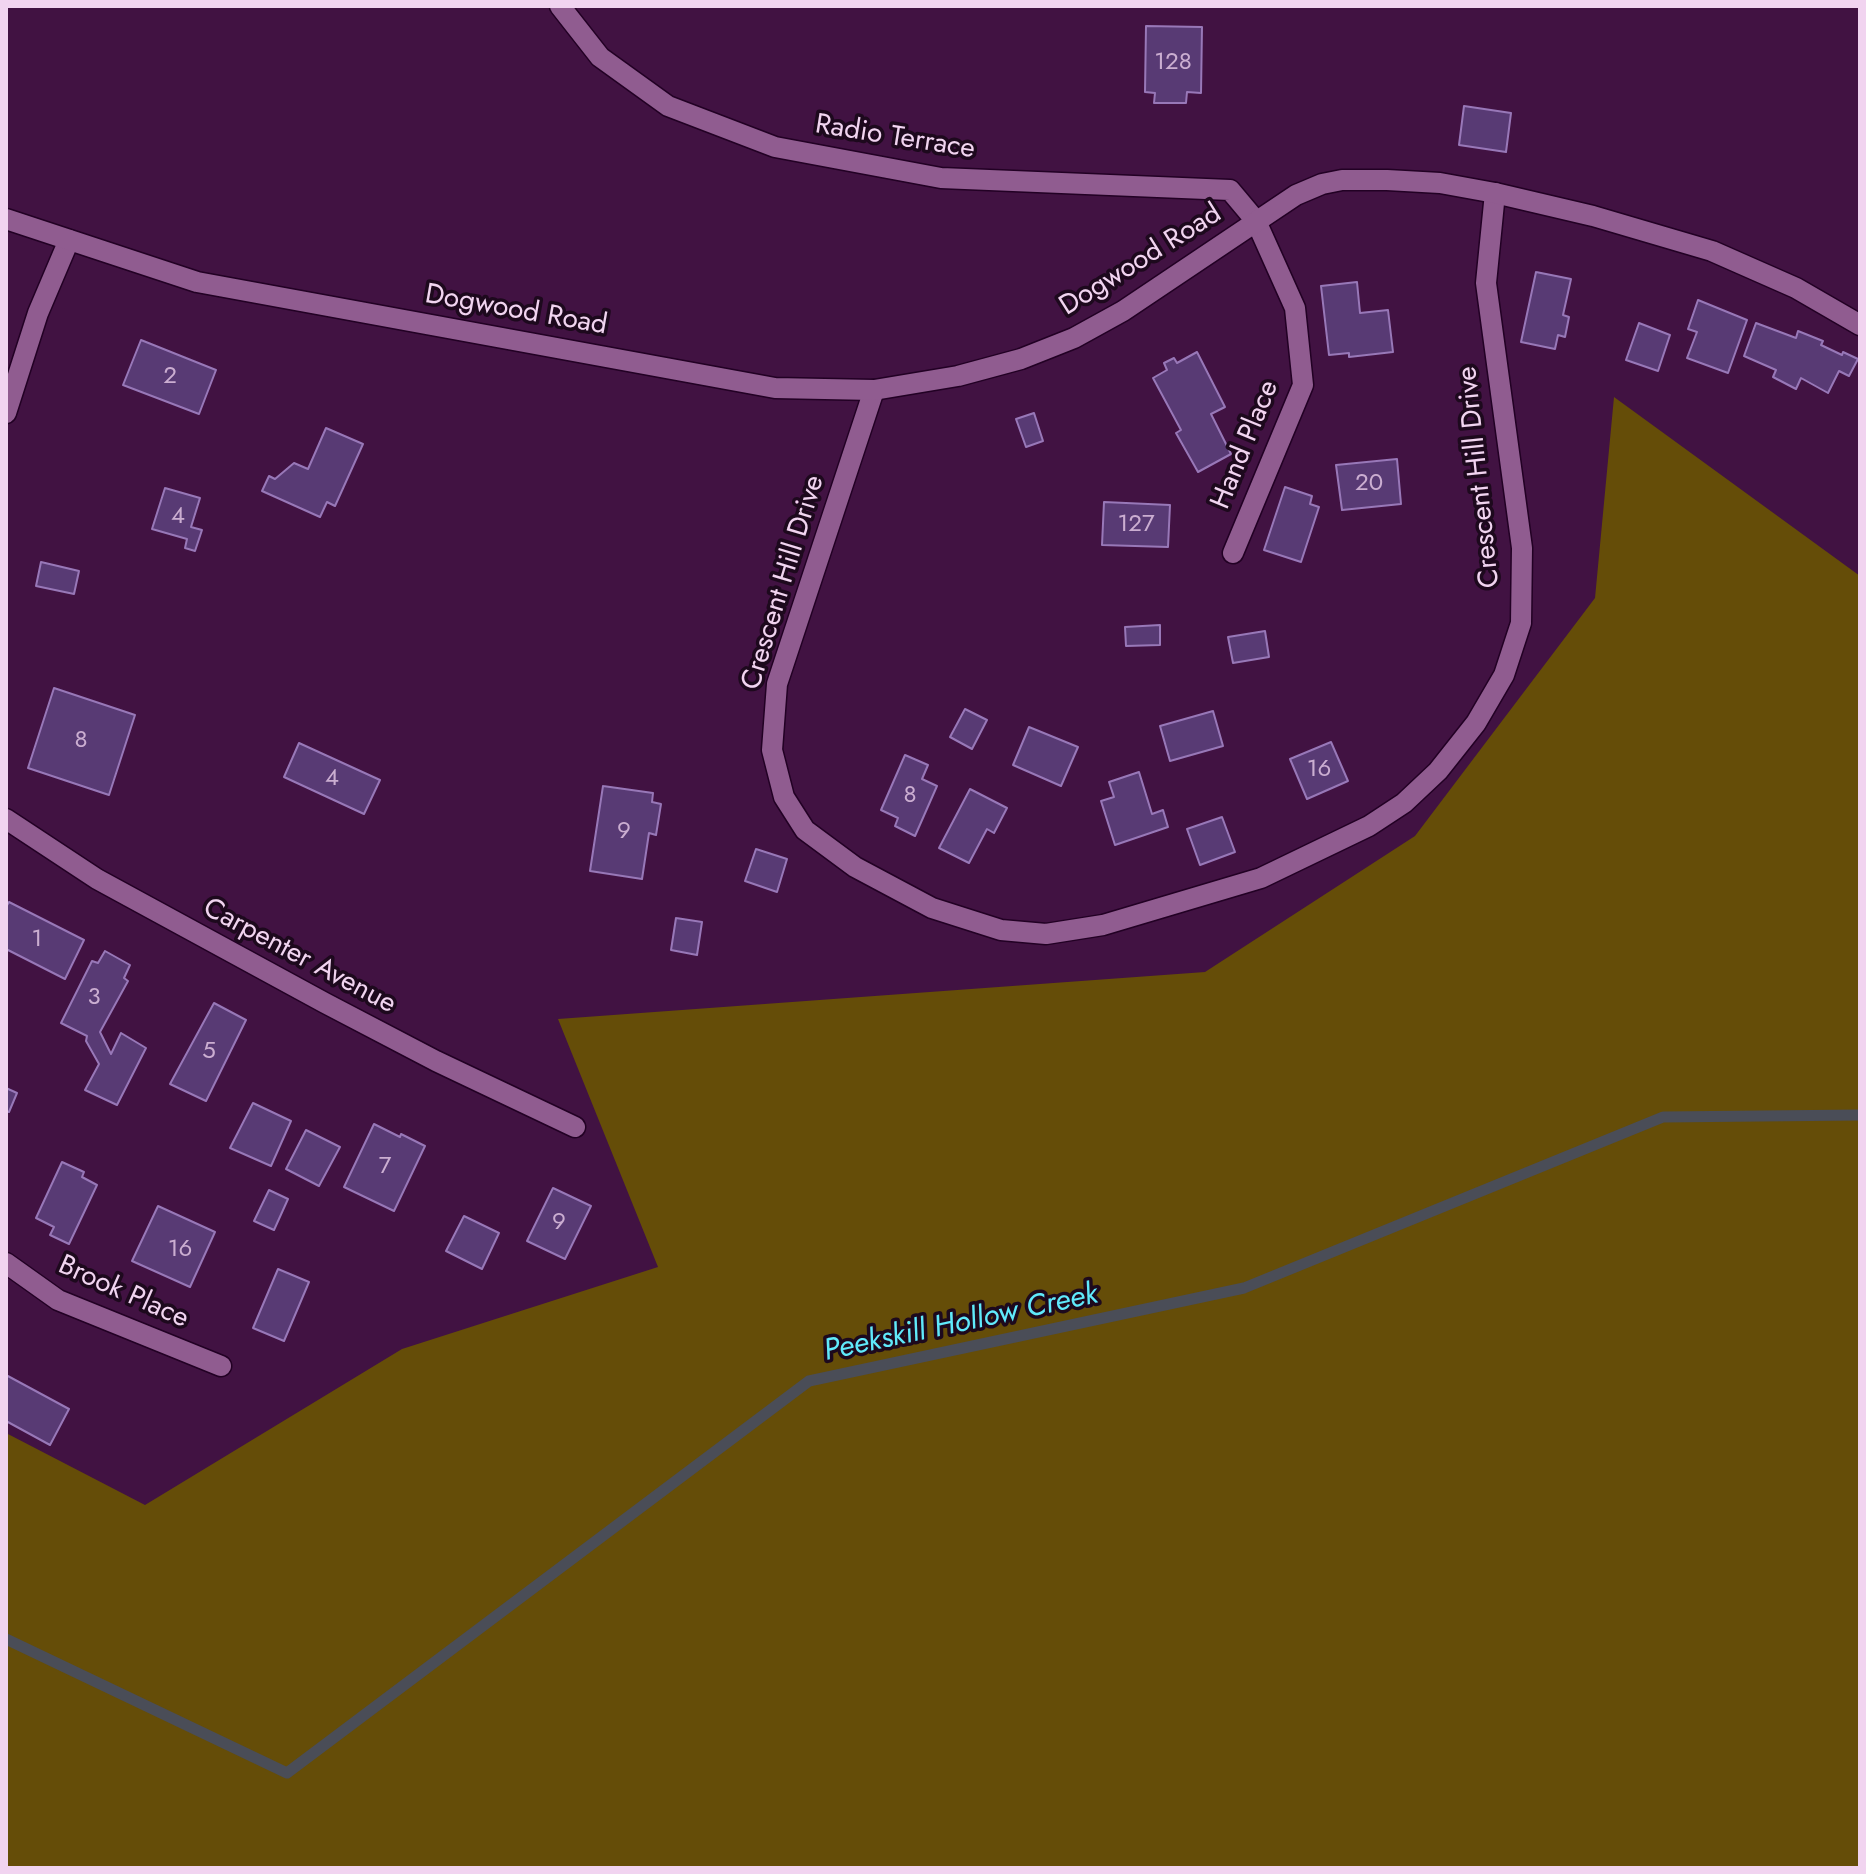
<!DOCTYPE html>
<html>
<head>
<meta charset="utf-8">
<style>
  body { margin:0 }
  #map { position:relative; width:1866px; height:1874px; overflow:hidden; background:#411242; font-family:Jost,sans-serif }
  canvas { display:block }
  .frame { position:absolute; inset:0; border:8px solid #f1d4f0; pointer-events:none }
</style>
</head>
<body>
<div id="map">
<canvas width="1866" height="1874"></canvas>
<div class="frame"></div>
</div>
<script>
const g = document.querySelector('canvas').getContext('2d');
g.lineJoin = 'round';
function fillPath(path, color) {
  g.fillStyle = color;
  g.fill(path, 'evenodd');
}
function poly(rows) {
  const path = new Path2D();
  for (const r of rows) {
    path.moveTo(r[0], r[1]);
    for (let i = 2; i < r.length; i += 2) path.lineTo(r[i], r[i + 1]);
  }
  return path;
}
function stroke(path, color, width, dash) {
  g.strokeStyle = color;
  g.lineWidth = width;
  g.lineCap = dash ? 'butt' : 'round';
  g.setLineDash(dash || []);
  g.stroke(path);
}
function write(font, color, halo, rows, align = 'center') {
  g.font = font + ' Jost,sans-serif';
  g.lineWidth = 7;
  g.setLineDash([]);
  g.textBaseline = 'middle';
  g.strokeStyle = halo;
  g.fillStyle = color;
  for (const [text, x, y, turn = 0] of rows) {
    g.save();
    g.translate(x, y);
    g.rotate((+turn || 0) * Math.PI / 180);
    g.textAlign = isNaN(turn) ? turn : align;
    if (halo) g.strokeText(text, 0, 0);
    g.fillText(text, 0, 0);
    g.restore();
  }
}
const green = poly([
  [1614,397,1860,576,1860,1868,6,1868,6,1433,145,1505,402,1349,658,1267,558,1019,1205,972,1415,836,1595,598]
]);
const stream = poly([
  [6,1639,287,1773,809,1381,1244,1288,1663,1117,1860,1115]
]);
const building = poly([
  [1146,26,1202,27,1201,93,1187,92,1186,103,1154,103,1155,93,1145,92,1146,26],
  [1464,106,1511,113,1506,152,1459,145,1464,106],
  [1536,272,1571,279,1563,315,1569,317,1565,337,1558,335,1555,349,1521,342,1536,272],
  [1357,282,1360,313,1388,310,1393,352,1349,357,1349,353,1329,355,1321,286,1357,282],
  [1698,300,1747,320,1728,373,1687,358,1697,332,1688,329,1698,300],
  [1639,323,1670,335,1658,371,1626,360,1639,323],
  [1756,323,1796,338,1798,331,1823,341,1821,345,1842,355,1843,352,1858,359,1849,376,1839,371,1828,393,1801,378,1796,389,1773,377,1776,370,1744,356,1756,323],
  [141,340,216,370,199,414,123,385,141,340],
  [1197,352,1225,407,1211,414,1231,454,1198,472,1176,433,1181,430,1153,378,1167,370,1164,363,1174,358,1177,363,1197,352],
  [1034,413,1043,441,1026,447,1016,419,1034,413],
  [326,428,363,444,335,506,327,502,320,517,262,491,269,476,275,479,294,463,308,469,326,428],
  [1397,459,1401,504,1342,510,1336,465,1397,459],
  [1285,487,1312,496,1310,504,1319,507,1301,562,1264,550,1285,487],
  [165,488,200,498,191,527,202,530,195,551,185,548,187,539,152,529,165,488],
  [1104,502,1170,505,1168,547,1102,545,1104,502],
  [41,562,79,571,74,594,36,586,41,562],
  [1160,625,1160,645,1126,646,1125,627,1160,625],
  [1265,631,1269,657,1233,663,1228,637,1265,631],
  [54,688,135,715,109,795,28,768,54,688],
  [965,709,987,720,972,749,950,737,965,709],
  [1213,711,1223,746,1170,761,1160,726,1213,711],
  [1029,727,1078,747,1061,786,1013,765,1029,727],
  [1331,742,1348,781,1307,799,1290,759,1331,742],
  [299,743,380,780,364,814,284,777,299,743],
  [905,755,928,765,922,779,937,786,915,836,895,826,898,818,881,810,905,755],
  [1139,772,1152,814,1163,810,1168,827,1115,845,1101,801,1114,797,1109,782,1139,772],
  [603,786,653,793,652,802,661,804,656,835,649,833,642,879,590,871,603,786],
  [970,789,1007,808,994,833,987,829,969,863,939,848,970,789],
  [1222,817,1235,852,1200,865,1187,829,1222,817],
  [756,849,787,859,777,892,745,881,756,849],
  [9,902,84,940,65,979,6,949,6,907,9,902],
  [676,918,702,922,697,955,671,950,676,918],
  [105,951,130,965,124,978,128,981,100,1032,111,1054,121,1033,146,1048,117,1105,85,1090,99,1064,86,1041,87,1036,61,1023,92,961,98,963,105,951],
  [214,1003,246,1020,206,1101,170,1084,214,1003],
  [6,1088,17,1093,9,1112,6,1111,6,1088],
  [253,1103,291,1121,271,1166,230,1148,253,1103],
  [374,1124,400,1137,401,1134,425,1146,394,1211,344,1187,374,1124],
  [306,1130,340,1147,319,1186,286,1169,306,1130],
  [62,1162,84,1172,82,1177,97,1185,69,1244,50,1235,54,1227,36,1218,62,1162],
  [553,1188,591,1206,565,1259,527,1241,553,1188],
  [269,1190,288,1199,274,1230,254,1221,269,1190],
  [158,1206,215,1232,190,1287,132,1261,158,1206],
  [464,1216,499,1233,482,1269,446,1251,464,1216],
  [278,1269,309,1282,284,1341,253,1328,278,1269],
  [6,1375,69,1409,50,1445,6,1421,6,1375]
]);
const minor = poly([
  [560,6,600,57,668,106,775,147,941,178,1230,190,1256,221,1295,308,1303,385,1233,553],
  [874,390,777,684,772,750,784,797,805,830,855,867,932,908,1001,930,1046,934,1103,925,1261,878,1369,826,1404,803,1438,771,1476,723,1504,675,1521,623,1522,548,1486,283,1495,193],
  [6,413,38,313,69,240],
  [6,819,97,879,325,1003,436,1061,575,1127],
  [6,1263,58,1300,221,1366]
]);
const tertiary = poly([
  [6,219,197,282,775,388,874,390,958,376,1021,359,1074,338,1123,311,1296,195,1322,184,1342,180,1387,180,1440,183,1495,193,1593,216,1712,251,1796,288,1860,325]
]);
const numberNames = [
  ["128",1173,63],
  ["2",170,377],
  ["20",1369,484],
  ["4",178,517],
  ["127",1136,525],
  ["8",81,741],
  ["16",1319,770],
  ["4",332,779],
  ["8",910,796],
  ["9",624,832],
  ["1",37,940],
  ["3",94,998],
  ["5",209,1052],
  ["7",385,1167],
  ["9",559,1223],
  ["16",180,1250]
];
const streetNames = [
  ["Radio Terrace",895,138,9],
  ["Dogwood Road",1141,261,-32],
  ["Dogwood Road",516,311,10],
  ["Hand Place",1246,445,-68],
  ["Crescent Hill Drive",1480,477,-96],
  ["Crescent Hill Drive",784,583,-73],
  ["Carpenter Avenue",299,957,28],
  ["Brook Place",123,1293,24]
];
const waterNames = [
  ["Peekskill Hollow Creek",961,1324,-12]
];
fillPath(green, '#654d08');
stroke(stream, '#4a4d57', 11);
fillPath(building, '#583a74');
stroke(building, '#9878b8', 2);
stroke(minor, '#220124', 23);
stroke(tertiary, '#220124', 23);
stroke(minor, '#905c90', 20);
stroke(tertiary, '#905c90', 20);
write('24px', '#cbaed1', null, numberNames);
write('28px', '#f1d4f0', '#1d091d', streetNames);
write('italic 30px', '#60eafb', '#1d091d', waterNames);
</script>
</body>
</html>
